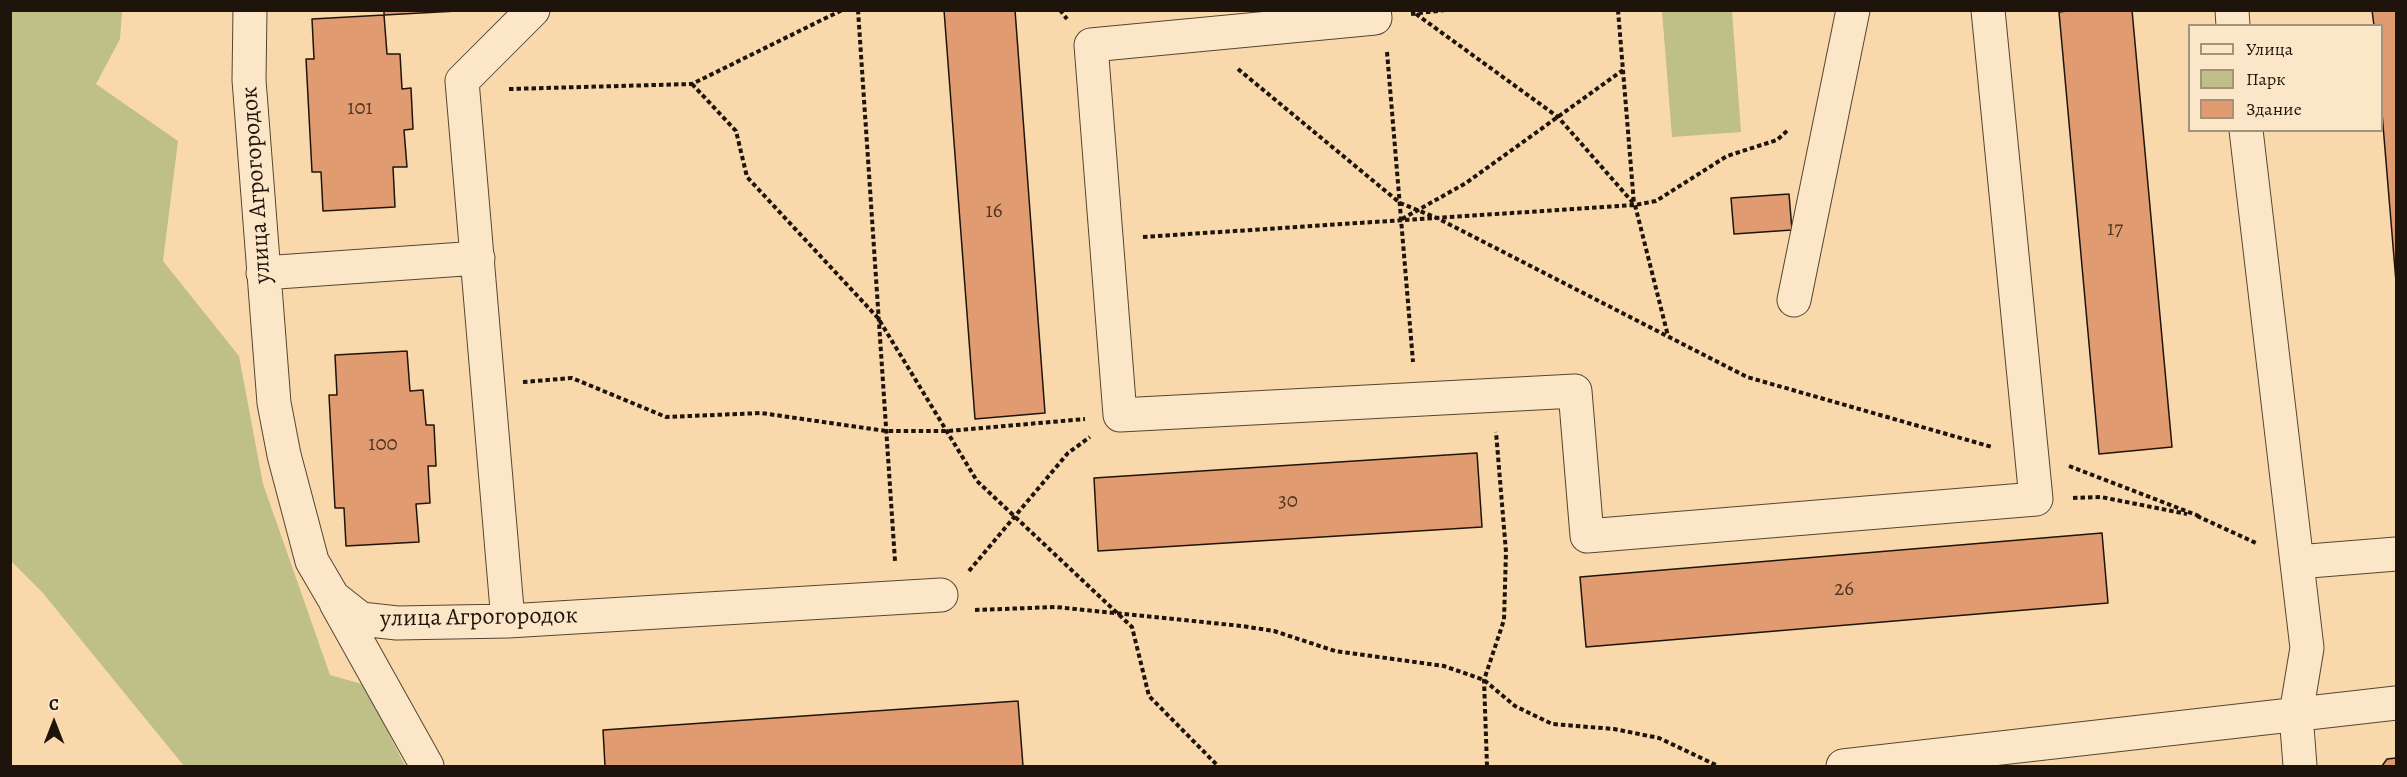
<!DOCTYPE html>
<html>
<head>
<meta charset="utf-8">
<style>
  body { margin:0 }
  #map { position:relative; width:2407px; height:777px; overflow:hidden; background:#f9d9ab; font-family:Alegreya,serif }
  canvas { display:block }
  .frame { position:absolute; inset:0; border:12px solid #1f140b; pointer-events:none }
  .legend { position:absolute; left:2188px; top:24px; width:195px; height:108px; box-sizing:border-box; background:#fbe6c8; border:2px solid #a3927c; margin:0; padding:8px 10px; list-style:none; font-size:18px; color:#1f140b }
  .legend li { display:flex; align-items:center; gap:12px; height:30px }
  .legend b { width:30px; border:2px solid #a3927c }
  .north { position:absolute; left:24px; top:693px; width:60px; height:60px; -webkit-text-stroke:4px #fbe6c8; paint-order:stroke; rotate:0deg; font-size:16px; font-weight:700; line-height:24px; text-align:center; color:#1f140b }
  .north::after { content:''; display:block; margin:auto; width:21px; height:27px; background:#1f140b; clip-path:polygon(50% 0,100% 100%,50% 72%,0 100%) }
</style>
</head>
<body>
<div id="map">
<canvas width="2407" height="777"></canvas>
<div class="frame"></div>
<ul class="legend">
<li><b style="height:8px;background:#fbe6c8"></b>Улица</li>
<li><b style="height:16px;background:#bfbf88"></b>Парк</li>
<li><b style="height:16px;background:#e09c70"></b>Здание</li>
</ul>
<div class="north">С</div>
</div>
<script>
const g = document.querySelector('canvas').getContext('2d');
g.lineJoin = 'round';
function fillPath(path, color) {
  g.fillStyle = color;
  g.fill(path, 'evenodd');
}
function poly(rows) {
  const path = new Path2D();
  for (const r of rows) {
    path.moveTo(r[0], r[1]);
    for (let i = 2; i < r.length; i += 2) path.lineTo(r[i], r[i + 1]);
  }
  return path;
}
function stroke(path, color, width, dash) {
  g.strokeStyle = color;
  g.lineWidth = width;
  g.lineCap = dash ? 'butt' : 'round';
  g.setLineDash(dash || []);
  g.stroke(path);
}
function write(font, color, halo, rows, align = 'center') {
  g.font = font + ' Alegreya,serif';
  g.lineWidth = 6;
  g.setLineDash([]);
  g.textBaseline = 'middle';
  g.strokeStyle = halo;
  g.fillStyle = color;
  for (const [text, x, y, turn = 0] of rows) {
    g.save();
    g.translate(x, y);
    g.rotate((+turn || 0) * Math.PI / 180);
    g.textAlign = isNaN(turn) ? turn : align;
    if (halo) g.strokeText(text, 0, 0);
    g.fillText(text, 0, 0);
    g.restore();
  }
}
const green = poly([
  [10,11,122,11,120,39,96,84,178,141,163,261,239,356,263,484,330,675,383,690,389,734,405,766,184,766,42,592,11,561],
  [1662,11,1732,11,1741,132,1672,137]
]);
const building = poly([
  [384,10,457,10,457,11,384,15,384,10],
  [944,10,1015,10,1045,413,975,419,944,10],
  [2077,10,2132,10,2172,447,2099,454,2059,12,2077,10],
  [2372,10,2396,10,2396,282,2382,113,2382,26,2374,26,2372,10],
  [384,15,387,54,400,54,402,89,411,88,413,129,404,130,407,167,393,167,395,207,323,211,321,172,312,172,306,59,314,59,312,19,384,15],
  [1789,194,1792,230,1734,234,1731,198,1789,194],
  [407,351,410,391,423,390,426,425,434,425,436,466,428,466,430,503,416,504,419,542,346,546,344,508,335,508,329,395,337,395,335,355,407,351],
  [1477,453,1482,527,1098,551,1094,478,1477,453],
  [2102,533,2108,603,1586,647,1580,577,2102,533],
  [1018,701,1023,766,605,766,603,730,1018,701],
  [2396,758,2396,766,2382,766,2387,759,2396,758]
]);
const path = poly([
  [858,10,895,561],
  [1060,10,1067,19],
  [1618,10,1634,204],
  [1411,14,1446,10],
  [1416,14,1558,117,1635,205,1668,336],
  [1387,52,1413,362],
  [1238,69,1400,203,1437,218,1747,377,1992,447],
  [692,84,736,131,747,177,878,318,977,481,1132,627,1149,696,1218,766],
  [509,89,692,84,842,10],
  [1402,219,1466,183,1623,70],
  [1143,237,1635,205,1656,201,1727,156,1777,140,1789,129],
  [523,382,572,378,666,417,761,413,886,431,948,431,1085,419],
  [2069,466,2199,516],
  [2073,498,2101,497,2187,514],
  [2197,516,2256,543],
  [969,571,1068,453,1090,437],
  [975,610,1056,607,1242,626,1274,631,1335,651,1444,666,1484,680,1515,706,1552,724,1614,729,1659,738,1718,766],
  [1487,766,1484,680,1504,620,1506,552,1496,432]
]);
const minor = poly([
  [250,10,249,80,274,403,284,455,312,561,333,597,361,619,397,623,508,621,941,595],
  [1374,10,1375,18,1091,45,1120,415,1575,391,1587,536,2036,499,1988,10],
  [2232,10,2233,26],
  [2246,130,2307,648,2296,714,2300,766],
  [263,273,478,258],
  [1794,300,1853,10],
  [2297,562,2396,554],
  [336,603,427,766],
  [508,621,462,81,533,10],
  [1843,766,2396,703]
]);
const numberNames = [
  ["101",360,109],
  ["16",994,212],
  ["17",2115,230],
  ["100",383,445],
  ["30",1288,502],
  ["26",1844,590]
];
const streetNames = [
  ["улица Агрогородок",257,185,-94],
  ["улица Агрогородок",479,618,-1]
];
fillPath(green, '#bfbf88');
fillPath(building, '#e09c70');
stroke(building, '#1f140b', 1.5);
stroke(minor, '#564533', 35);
stroke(path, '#1f140b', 4, [4.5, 3]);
stroke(minor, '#fbe6c8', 33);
write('21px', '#4f3624', null, numberNames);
write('24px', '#1f140b', '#fbe6c8', streetNames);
</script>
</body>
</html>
